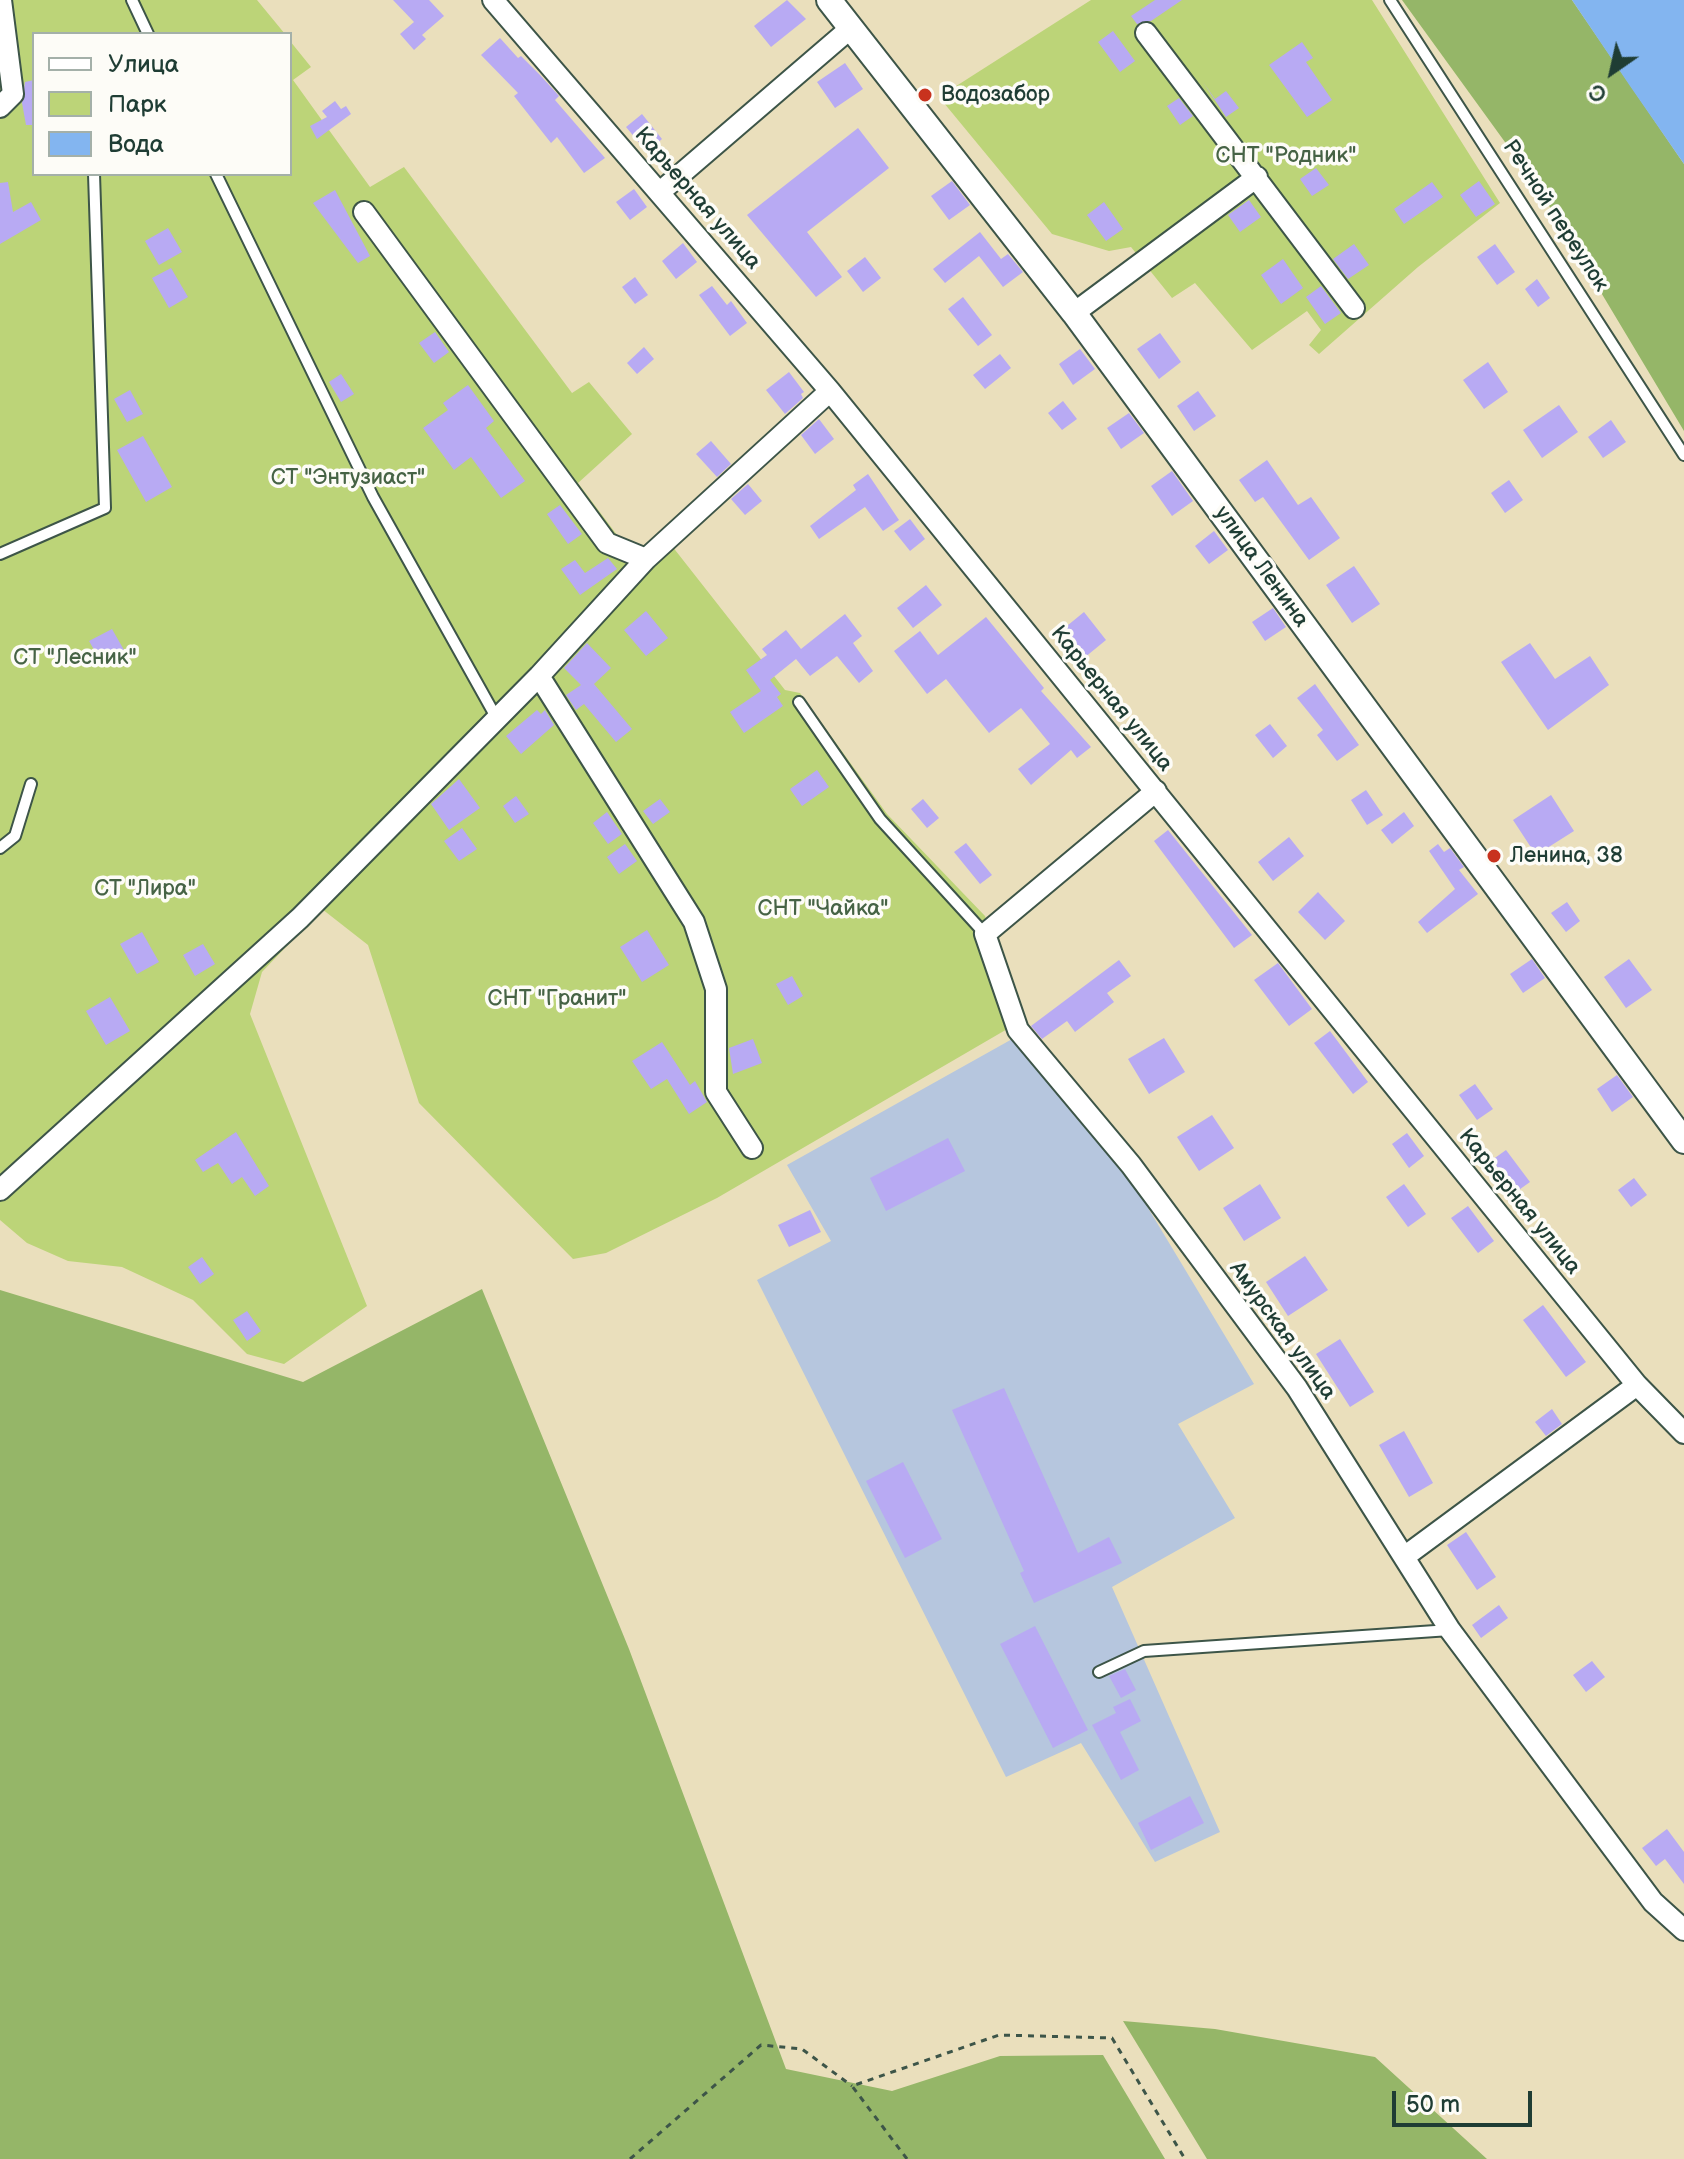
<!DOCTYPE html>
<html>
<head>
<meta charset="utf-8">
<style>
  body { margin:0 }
  #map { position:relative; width:1684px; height:2159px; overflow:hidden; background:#eadfbc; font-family:"Balsamiq Sans",sans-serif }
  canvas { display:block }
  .legend { position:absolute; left:32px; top:32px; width:260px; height:144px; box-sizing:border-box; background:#fdfcf7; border:2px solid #a4b0a9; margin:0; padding:10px 14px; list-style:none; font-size:24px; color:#1f3d34 }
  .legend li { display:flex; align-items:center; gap:16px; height:40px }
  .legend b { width:40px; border:2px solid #a4b0a9 }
  .north { position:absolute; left:1572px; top:32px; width:80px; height:80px; -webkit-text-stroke:6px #fdfcf7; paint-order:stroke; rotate:214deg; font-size:22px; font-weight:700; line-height:32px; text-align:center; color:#1f3d34 }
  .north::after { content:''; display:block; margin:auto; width:28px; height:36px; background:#1f3d34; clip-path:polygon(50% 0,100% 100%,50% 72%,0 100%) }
  .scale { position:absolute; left:1392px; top:2091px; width:140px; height:36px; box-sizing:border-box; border:4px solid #1f3d34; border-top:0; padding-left:10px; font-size:24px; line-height:28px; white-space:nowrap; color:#1f3d34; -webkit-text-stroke:6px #fdfcf7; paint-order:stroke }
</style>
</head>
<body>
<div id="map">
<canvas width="1684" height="2159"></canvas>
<ul class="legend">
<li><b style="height:10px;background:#fff"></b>Улица</li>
<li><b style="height:22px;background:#bcd478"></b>Парк</li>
<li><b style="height:22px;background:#83b5f0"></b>Вода</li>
</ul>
<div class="north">С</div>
<div class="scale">50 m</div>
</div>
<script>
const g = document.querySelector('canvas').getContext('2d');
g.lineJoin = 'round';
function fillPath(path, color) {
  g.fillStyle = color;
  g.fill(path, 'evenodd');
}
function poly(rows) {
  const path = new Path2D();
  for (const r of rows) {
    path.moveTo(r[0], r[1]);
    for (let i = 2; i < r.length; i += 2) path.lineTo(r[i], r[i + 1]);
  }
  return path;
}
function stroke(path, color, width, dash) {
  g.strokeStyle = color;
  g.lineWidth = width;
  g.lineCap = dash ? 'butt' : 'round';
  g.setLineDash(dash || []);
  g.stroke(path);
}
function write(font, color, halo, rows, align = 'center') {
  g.font = font + ' "Balsamiq Sans",sans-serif';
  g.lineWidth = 7;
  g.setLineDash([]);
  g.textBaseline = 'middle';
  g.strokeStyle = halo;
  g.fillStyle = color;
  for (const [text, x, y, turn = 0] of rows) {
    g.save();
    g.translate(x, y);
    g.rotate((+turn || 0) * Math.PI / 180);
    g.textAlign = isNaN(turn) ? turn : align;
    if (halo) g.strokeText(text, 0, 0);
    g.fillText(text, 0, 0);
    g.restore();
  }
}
const industrial = poly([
  [1014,1038,1133,1183,1254,1384,1178,1424,1235,1518,1112,1587,1220,1832,1155,1862,1081,1743,1006,1777,757,1280,831,1241,787,1165]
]);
const green = poly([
  [0,0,257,0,285,34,34,34,34,174,290,174,290,41,311,67,293,80,370,187,404,167,572,393,589,382,632,434,578,483,617,535,634,545,650,567,672,546,785,690,800,693,887,814,985,916,1021,1021,717,1198,606,1253,573,1259,419,1103,368,945,322,909,262,972,250,1014,367,1306,284,1364,247,1354,193,1300,122,1267,68,1261,27,1243,0,1220],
  [1091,0,1372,0,1500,203,1418,267,1319,354,1309,345,1321,330,1307,311,1252,350,1195,283,1172,298,1131,247,1109,251,1052,234,939,97]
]);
const forest = poly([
  [1402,0,1572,0,1684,164,1684,431,1539,189],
  [482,1289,629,1649,786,2069,892,2091,1000,2056,1103,2055,1165,2159,0,2159,0,1290,303,1382],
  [1123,2021,1215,2029,1375,2057,1487,2159,1207,2159]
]);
const water = poly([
  [1572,0,1684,0,1684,164,1630,86]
]);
const building = poly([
  [393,0,429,0,444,16,422,35,426,39,414,50,400,34,414,22],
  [787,0,806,19,771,47,754,26],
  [1155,0,1182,0,1151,21,1137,24,1131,16],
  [1113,31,1135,61,1120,72,1098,42],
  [500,38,518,58,521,56,540,75,559,96,555,100,605,158,584,173,557,137,551,143,514,96,518,93,481,55],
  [1302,42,1313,58,1306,62,1332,100,1307,117,1269,65],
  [845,63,863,89,835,108,817,82],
  [34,80,34,125,26,125,22,103,25,82],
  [1203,82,1215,99,1226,91,1239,108,1226,117],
  [1179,98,1193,116,1180,125,1167,106],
  [335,101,341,109,346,106,351,114,317,139,310,126,327,117,322,111],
  [642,114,662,139,647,152,626,127],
  [858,128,889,168,807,232,842,277,816,297,747,215],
  [1316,168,1329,185,1312,196,1300,179],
  [952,181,970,205,949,220,931,196],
  [1479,181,1495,204,1476,217,1460,195],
  [8,182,13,212,31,202,41,220,0,244,0,183],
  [1432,182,1443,197,1404,224,1394,209],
  [634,189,647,207,630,220,616,202],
  [335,190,370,256,358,263,313,203],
  [1249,200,1261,217,1240,232,1228,215],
  [1104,202,1123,229,1106,241,1087,215],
  [168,228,182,252,159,265,145,241],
  [980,232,1001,259,1008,254,1023,272,1003,287,979,256,945,283,933,269],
  [683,243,697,262,676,279,662,261],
  [1354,244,1369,265,1348,279,1333,259],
  [1495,244,1515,272,1497,285,1477,257],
  [865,257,881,278,863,292,847,271],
  [1283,259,1303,288,1281,304,1261,275],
  [171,268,188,297,169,308,152,278],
  [635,277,648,295,635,304,622,287],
  [1537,279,1550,298,1538,307,1525,289],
  [712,286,727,305,731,301,747,323,730,336,699,295],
  [1321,286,1341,313,1325,324,1306,297],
  [963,297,992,335,978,346,948,309],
  [435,332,449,352,434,363,419,343],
  [1160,333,1181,362,1159,379,1137,349],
  [644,347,654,359,637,374,627,363],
  [1080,349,1095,369,1073,385,1059,364],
  [1000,354,1011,368,985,389,973,375],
  [1488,362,1508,392,1484,409,1463,380],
  [789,372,804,392,801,394,803,398,785,414,766,390],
  [341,374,354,394,341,402,329,382],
  [468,385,494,421,486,428,525,481,501,498,471,457,454,470,423,428,448,410,443,403],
  [130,390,143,414,127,422,114,399],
  [1198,391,1216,416,1194,431,1177,406],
  [1063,401,1077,419,1062,430,1048,413],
  [1559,405,1578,432,1542,458,1523,430],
  [1129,413,1144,433,1121,449,1107,428],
  [819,419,834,439,815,454,801,435],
  [1611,420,1626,442,1603,458,1588,437],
  [143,436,172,487,146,502,117,450],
  [711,441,731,464,717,477,696,454],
  [1267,460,1298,505,1311,497,1340,538,1309,560,1263,497,1255,502,1239,480],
  [1172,471,1193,501,1172,516,1151,486],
  [868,474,899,520,883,531,865,507,819,539,810,526,856,490,853,485],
  [1509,480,1523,500,1505,513,1491,493],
  [748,484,762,501,745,515,731,499],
  [560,505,582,534,568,544,547,514],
  [910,519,925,539,910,551,894,531],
  [1214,531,1228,550,1209,564,1195,546],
  [608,558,617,569,580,595,561,569,575,560,585,573],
  [1354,566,1380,604,1352,623,1326,585],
  [926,585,942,605,913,628,897,608],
  [1273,608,1286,627,1265,641,1252,622],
  [646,611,668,638,646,656,624,630],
  [1084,612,1106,640,1084,658,1062,630],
  [845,614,862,636,853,643,873,671,859,683,837,656,810,676,796,659,770,680,781,694,777,697,783,706,744,733,730,712,761,691,746,670,767,655,762,649,786,630,801,649],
  [986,617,1044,688,1041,691,1091,747,1077,758,1071,750,1031,785,1018,769,1050,744,1021,708,989,733,946,679,927,694,894,651,920,631,938,655],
  [112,629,124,650,101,662,89,641],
  [587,643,611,668,594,684,632,729,616,742,584,704,576,710,566,695,581,685,564,668],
  [1530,643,1555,679,1590,656,1609,685,1548,730,1501,662],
  [1315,684,1359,745,1337,761,1317,735,1323,730,1297,698],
  [537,710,541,714,545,710,554,725,521,754,506,736],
  [1270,724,1287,746,1273,758,1255,735],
  [817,770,829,787,802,806,790,789],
  [459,779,480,808,449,830,431,804],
  [1366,790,1383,815,1367,825,1351,800],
  [1551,795,1574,831,1536,855,1513,820],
  [516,796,529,814,515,823,503,806],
  [660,799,670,812,653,824,643,811],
  [923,799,939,818,927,828,911,809],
  [607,812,622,834,608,844,593,823],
  [1404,812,1414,826,1392,844,1381,830],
  [462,828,477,849,459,861,444,841],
  [1168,830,1252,935,1234,948,1154,841],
  [1289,837,1304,856,1273,881,1258,862],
  [966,843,992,875,980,884,954,852],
  [625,844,637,861,619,874,607,857],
  [1438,844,1444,852,1450,848,1464,867,1459,870,1478,894,1427,933,1418,922,1455,889,1429,851],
  [1318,892,1345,921,1325,940,1298,912],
  [1567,902,1580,921,1566,932,1551,913],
  [647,930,669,965,642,982,620,947],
  [142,932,159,962,137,974,120,944],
  [203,944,215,964,195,976,183,955],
  [1532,959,1545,978,1523,993,1510,974],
  [1629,959,1652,990,1626,1008,1604,977],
  [1119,960,1131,976,1107,993,1114,1002,1075,1032,1067,1021,1042,1039,1031,1026],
  [1278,963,1312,1009,1289,1026,1254,980],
  [792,976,803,996,788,1005,776,984],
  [110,997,130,1031,106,1045,86,1011],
  [1330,1031,1368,1082,1353,1094,1314,1043],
  [1164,1038,1185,1072,1149,1094,1128,1059],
  [753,1039,762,1063,733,1074,729,1048],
  [662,1042,690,1085,695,1081,707,1102,689,1114,667,1079,651,1089,632,1061],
  [1617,1075,1633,1097,1612,1112,1597,1089],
  [1475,1084,1493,1109,1477,1120,1459,1095],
  [1212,1115,1234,1148,1199,1171,1177,1137],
  [236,1132,269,1186,255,1196,242,1177,232,1184,218,1163,203,1172,195,1160],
  [1407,1133,1424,1156,1409,1168,1392,1144],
  [948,1138,965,1171,886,1211,870,1178],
  [1506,1150,1530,1182,1516,1192,1492,1160],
  [1634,1178,1647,1195,1631,1207,1618,1190],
  [1260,1184,1281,1218,1244,1241,1223,1208],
  [1404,1184,1426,1214,1408,1227,1386,1197],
  [1468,1206,1494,1241,1478,1253,1451,1218],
  [810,1210,821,1232,789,1247,778,1225],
  [1305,1256,1328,1290,1288,1316,1266,1282],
  [202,1257,214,1274,200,1284,188,1267],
  [1543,1305,1586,1362,1566,1377,1523,1320],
  [247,1311,261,1331,247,1341,233,1320],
  [1340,1339,1374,1392,1350,1407,1316,1354],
  [1004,1388,1078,1553,1109,1537,1122,1563,1034,1603,1020,1573,1024,1571,952,1410],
  [1552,1409,1562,1424,1546,1436,1535,1422],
  [1404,1431,1433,1483,1409,1497,1379,1445],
  [903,1462,942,1539,905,1558,866,1481],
  [1466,1532,1496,1577,1477,1590,1447,1545],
  [1499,1605,1508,1618,1481,1638,1472,1625],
  [1035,1626,1088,1730,1053,1748,1000,1644],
  [1592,1661,1605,1677,1586,1692,1573,1675],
  [1125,1669,1136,1690,1121,1698,1109,1676],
  [1130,1699,1141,1721,1120,1732,1139,1770,1121,1780,1092,1725,1116,1713,1113,1707],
  [1190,1796,1204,1823,1151,1850,1138,1823],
  [1667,1829,1684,1852,1684,1884,1665,1859,1656,1866,1642,1848]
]);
const path = poly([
  [630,2159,761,2045,802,2049,852,2086],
  [907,2159,852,2086,999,2035,1112,2038,1185,2159]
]);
const service = poly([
  [132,0,148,34],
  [1390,0,1684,455],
  [216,174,373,497,496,717],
  [0,554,105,508,94,174],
  [799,702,880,819,985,934],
  [0,848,15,836,31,784],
  [1099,1672,1144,1651,1450,1630]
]);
const minor = poly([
  [493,0,830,391,1637,1385,1684,1433],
  [1146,33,1354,308],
  [0,107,13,94,1,0],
  [660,192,852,27],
  [364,212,607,543,646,559],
  [1074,313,1257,177],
  [539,676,694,922,716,989,716,1092,752,1148],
  [1156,791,985,934,1018,1030,1131,1165,1297,1388,1450,1630,1653,1902,1684,1930],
  [0,1190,300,918,539,676,646,559,830,391],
  [1404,1557,1637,1385]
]);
const tertiary = poly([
  [829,0,1074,313,1684,1141]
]);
const markers = [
  [925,95,8,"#c8321e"],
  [1494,856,8,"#c8321e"]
];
const poiNames = [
  ["Водозабор",941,95],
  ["Ленина, 38",1510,856]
];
const parkNames = [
  ["СНТ \"Родник\"",1286,156],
  ["СТ \"Энтузиаст\"",348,478],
  ["СТ \"Лесник\"",75,658],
  ["СТ \"Лира\"",145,889],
  ["СНТ \"Чайка\"",823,909],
  ["СНТ \"Гранит\"",557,999]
];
const streetNames = [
  ["Карьерная улица",697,199,49],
  ["Речной переулок",1555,216,57],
  ["улица Ленина",1261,567,54],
  ["Карьерная улица",1111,699,51],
  ["Карьерная улица",1519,1202,51],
  ["Амурская улица",1282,1331,54]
];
fillPath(industrial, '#b6c6de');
fillPath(green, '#bcd478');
fillPath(forest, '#95b668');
fillPath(water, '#83b5f0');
fillPath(building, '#b8aaf3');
stroke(service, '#3d5548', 14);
stroke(minor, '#3d5548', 24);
stroke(tertiary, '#3d5548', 28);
stroke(path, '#3d5548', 3, [6, 6]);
stroke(service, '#fff', 10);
stroke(minor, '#fff', 20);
stroke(tertiary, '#fff', 24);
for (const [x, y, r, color] of markers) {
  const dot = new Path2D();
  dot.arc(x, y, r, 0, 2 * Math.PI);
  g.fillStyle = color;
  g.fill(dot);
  stroke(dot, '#fdfcf7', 3);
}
write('22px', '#1f3d34', '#fdfcf7', poiNames, 'left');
write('22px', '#466345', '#fdfcf7', parkNames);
write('22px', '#1f3d34', '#fdfcf7', streetNames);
</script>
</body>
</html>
